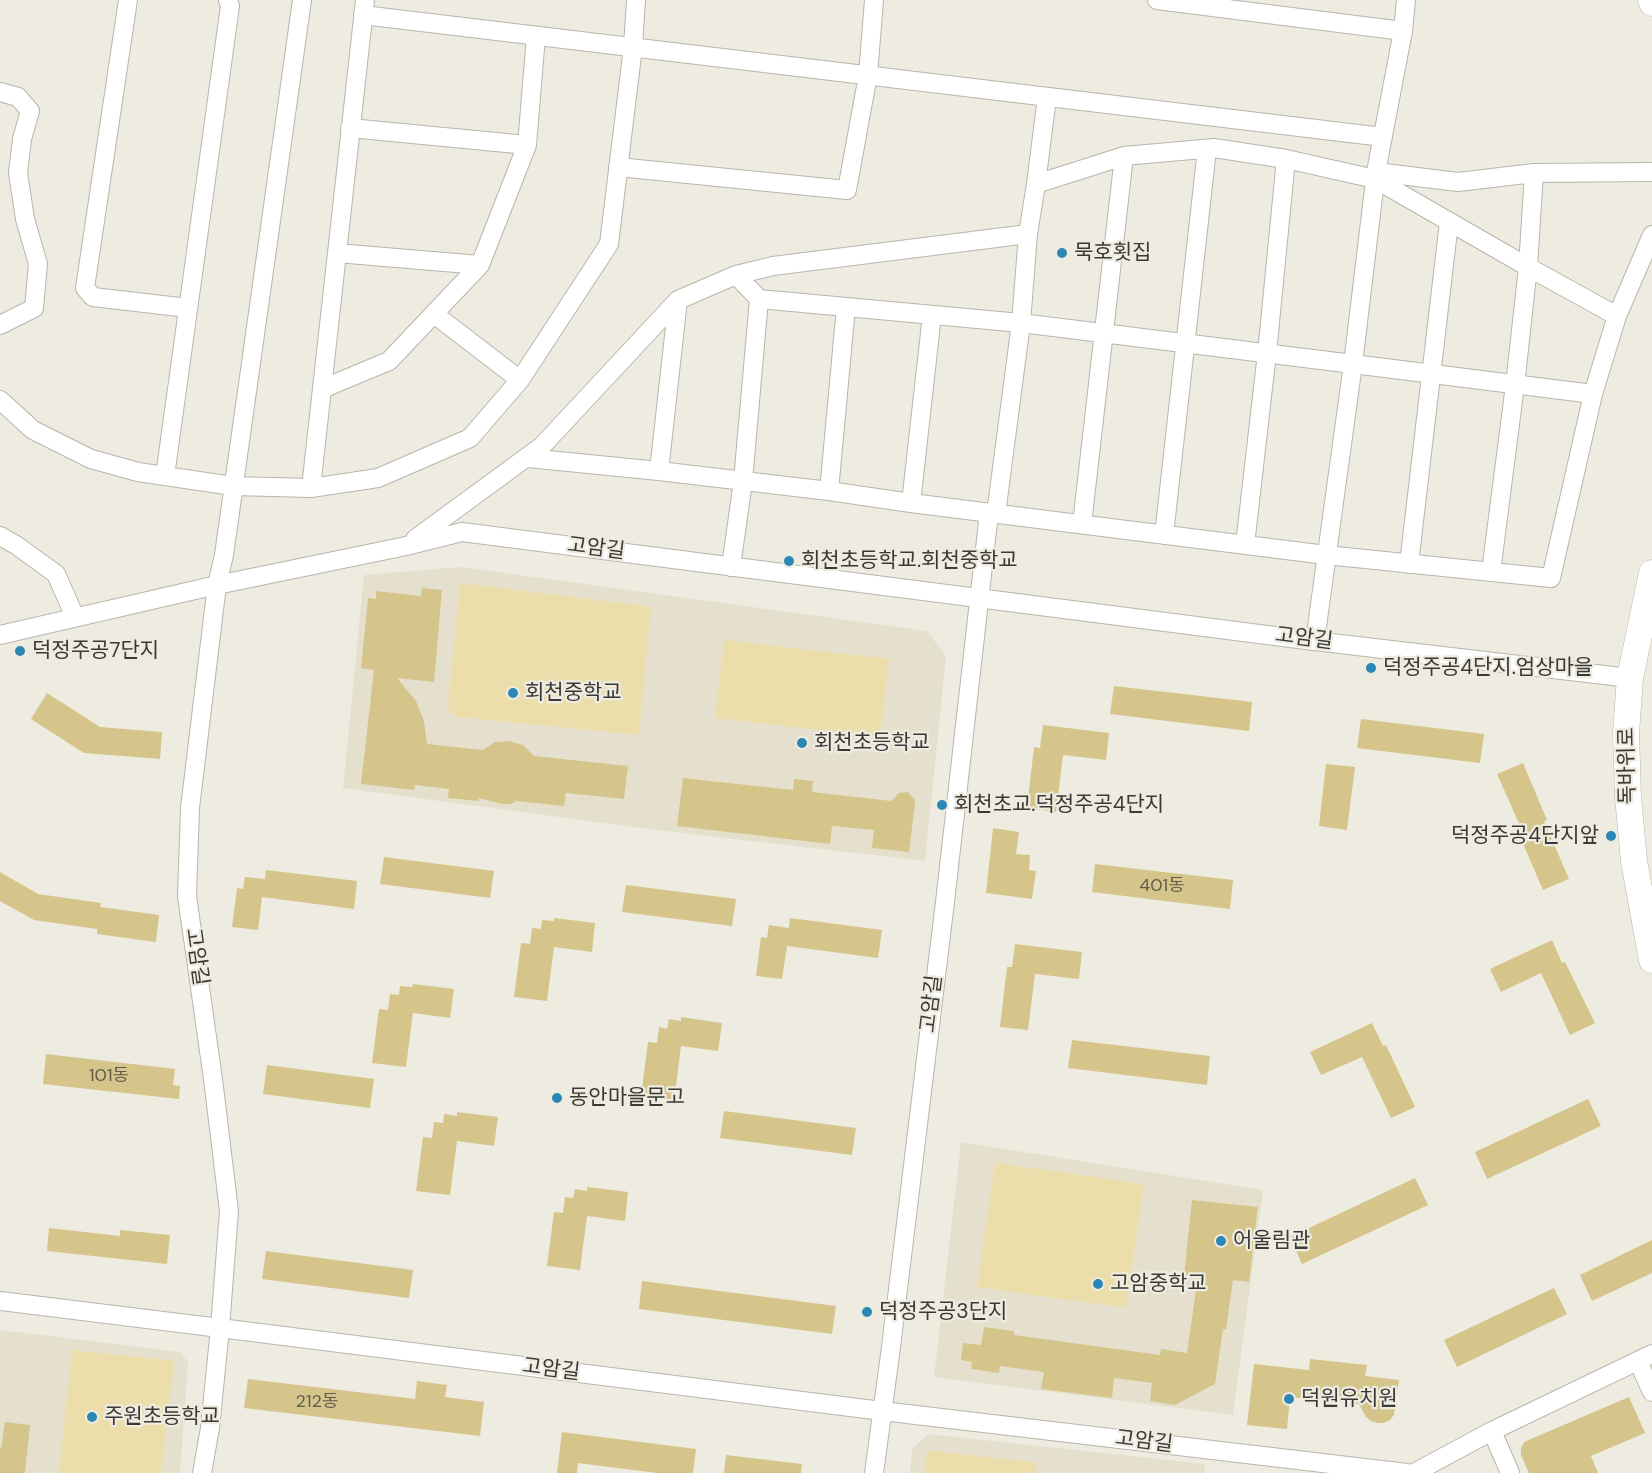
<!DOCTYPE html>
<html>
<head>
<meta charset="utf-8">
<style>
  body { margin:0 }
  canvas { display:block; background:#eeebe1 }
</style>
</head>
<body>
<canvas width="1652" height="1473"></canvas>
<script>
const g = document.querySelector('canvas').getContext('2d');
g.lineJoin = 'round';
function fillPath(path, color) {
  g.fillStyle = color;
  g.fill(path, 'evenodd');
}
function poly(rows) {
  const path = new Path2D();
  for (const r of rows) {
    path.moveTo(r[0], r[1]);
    for (let i = 2; i < r.length; i += 2) path.lineTo(r[i], r[i + 1]);
  }
  return path;
}
function stroke(path, color, width, dash) {
  g.strokeStyle = color;
  g.lineWidth = width;
  g.lineCap = dash ? 'butt' : 'round';
  g.setLineDash(dash || []);
  g.stroke(path);
}
function write(font, color, halo, rows, align = 'center') {
  g.font = font + ' "DM Sans","Noto Sans KR",sans-serif';
  g.lineWidth = 4.5;
  g.setLineDash([]);
  g.textBaseline = 'middle';
  g.strokeStyle = halo;
  g.fillStyle = color;
  for (const [text, x, y, turn = 0] of rows) {
    g.save();
    g.translate(x, y);
    g.rotate((+turn || 0) * Math.PI / 180);
    g.textAlign = isNaN(turn) ? turn : align;
    if (halo) g.strokeText(text, 0, 0);
    g.fillText(text, 0, 0);
    g.restore();
  }
}
const built = poly([
  [461,567,927,631,946,656,925,861,656,830,343,788,364,575],
  [961,1142,1263,1190,1233,1415,934,1377],
  [0,1330,180,1352,188,1362,180,1473,0,1473],
  [928,1434,1205,1464,1204,1473,910,1473,912,1449]
]);
const green = poly([
  [460,583,651,607,639,735,457,717,450,712,448,706],
  [724,640,889,659,880,737,715,718],
  [995,1163,1144,1184,1126,1308,977,1287],
  [72,1350,174,1361,161,1473,59,1473],
  [927,1450,1037,1463,1036,1473,924,1473]
]);
const building = poly([
  [422,588,442,590,434,682,397,678,416,701,424,721,427,744,483,750,495,742,509,741,523,745,534,756,628,766,624,799,566,793,564,806,516,801,511,804,502,804,479,798,479,801,448,798,449,789,415,785,414,790,361,784,374,670,361,668,368,598,376,599,376,591,421,596],
  [1114,686,1252,702,1249,731,1110,714],
  [47,693,100,727,162,732,160,759,84,753,31,719],
  [1361,719,1484,734,1480,763,1357,748],
  [1043,725,1109,733,1106,760,1063,755,1056,812,1027,808,1034,747,1040,748],
  [1523,763,1547,820,1544,821,1569,879,1543,890,1518,832,1522,830,1497,774],
  [1326,764,1355,767,1347,830,1319,826],
  [683,778,793,790,794,779,813,781,812,792,891,801,899,793,908,792,914,799,915,803,909,852,872,848,874,830,832,826,830,844,677,826],
  [993,828,1019,832,1016,854,1030,855,1029,870,1036,871,1032,899,986,893],
  [384,857,494,871,490,898,380,884],
  [1095,864,1233,880,1230,909,1092,892],
  [266,870,357,881,354,909,262,897,258,930,232,927,237,888,243,889,245,877,265,879],
  [0,872,38,894,101,903,100,907,159,915,156,942,97,934,97,929,34,920,0,901],
  [626,885,736,899,732,926,622,912],
  [554,918,595,923,592,952,554,947,547,1001,514,997,521,943,530,944,532,928,541,929,542,920,554,921],
  [790,918,882,930,878,958,787,946,782,979,756,976,761,937,767,938,769,925,789,928],
  [1552,940,1562,963,1565,962,1595,1023,1570,1035,1541,973,1501,992,1490,969],
  [1015,944,1082,952,1079,979,1035,974,1028,1030,1000,1027,1007,967,1012,967],
  [413,984,454,989,450,1018,413,1013,406,1067,372,1063,379,1009,388,1010,390,994,399,995,400,986,412,987],
  [681,1017,722,1023,718,1051,681,1046,674,1101,641,1096,648,1042,657,1043,659,1027,667,1029,669,1019,681,1021],
  [1372,1023,1383,1046,1386,1045,1415,1107,1391,1118,1362,1057,1321,1075,1310,1052],
  [1072,1040,1210,1056,1207,1085,1068,1068],
  [46,1054,175,1069,173,1085,180,1086,179,1099,43,1084],
  [267,1065,374,1079,370,1108,263,1094],
  [1588,1099,1601,1126,1487,1179,1475,1152],
  [724,1111,856,1128,852,1155,720,1138],
  [457,1112,498,1117,494,1146,457,1141,450,1195,416,1191,423,1137,432,1138,434,1122,443,1123,444,1114,457,1116],
  [1415,1178,1428,1205,1302,1264,1290,1237],
  [587,1187,628,1192,625,1221,587,1216,580,1270,547,1266,554,1212,563,1213,565,1197,573,1198,575,1189,587,1191],
  [1192,1200,1258,1207,1249,1282,1233,1280,1226,1329,1223,1329,1215,1384,1175,1405,1150,1401,1152,1383,1114,1378,1112,1398,1041,1389,1044,1372,1000,1366,999,1373,971,1369,972,1362,961,1360,963,1343,981,1345,984,1327,1014,1331,1014,1335,1160,1355,1161,1349,1187,1353,1198,1276,1184,1275],
  [49,1228,120,1236,120,1230,170,1235,167,1264,47,1251],
  [1652,1240,1652,1273,1592,1301,1580,1275],
  [266,1251,413,1270,409,1298,262,1279],
  [642,1281,836,1306,832,1334,639,1309],
  [1554,1288,1567,1314,1457,1367,1444,1340],
  [1310,1359,1367,1365,1365,1376,1399,1380,1394,1415,1390,1420,1384,1423,1377,1423,1371,1421,1366,1417,1359,1404,1290,1397,1287,1429,1247,1425,1254,1364,1309,1370],
  [248,1379,415,1399,417,1381,447,1385,445,1397,484,1402,480,1436,244,1408],
  [1629,1397,1645,1433,1591,1456,1598,1473,1529,1473,1521,1455,1521,1448,1524,1442],
  [5,1422,30,1425,25,1473,0,1473,0,1449,1,1449],
  [562,1432,696,1449,693,1473,657,1473,578,1463,577,1473,557,1473],
  [726,1455,802,1464,801,1473,724,1473]
]);
const street = poly([
  [128,0,85,288,93,297,188,308],
  [1157,0,1403,31],
  [363,15,1383,137],
  [0,92,18,97,30,111,22,139,18,173,25,219,38,264,34,308,0,325],
  [350,128,527,145],
  [618,167,847,190,868,75,874,0],
  [1376,172,1403,31,1406,0],
  [1036,184,1047,97],
  [337,253,480,265],
  [736,275,773,266,1028,234,1036,184,1124,156,1214,148,1286,159,1375,179,1528,267,1515,385,1491,572],
  [434,314,520,380],
  [1617,316,1652,235],
  [322,389,389,361,480,265,527,145,536,36],
  [0,400,33,430,91,459,138,472,233,486,311,488,378,478,470,438,520,380,609,244,633,47,636,0],
  [528,458,659,471,829,491,911,503,1326,555,1551,578,1593,394,1617,316,1528,267,1534,173,1652,172],
  [659,471,678,300],
  [165,476,230,6,228,0],
  [311,488,365,0],
  [829,491,846,307],
  [911,503,932,315],
  [996,514,1021,323,1353,364,1376,172,1458,182,1534,173],
  [1082,524,1124,156],
  [1164,535,1207,149],
  [0,536,16,545,56,574,75,617],
  [415,539,542,446,678,300,736,275,759,299,1021,323,1028,234],
  [1245,545,1267,353,1286,159],
  [1409,564,1449,222],
  [731,567,743,481,759,299],
  [0,635,217,585,224,555,302,0],
  [1315,641,1353,364,1593,394],
  [0,1301,220,1328,210,1428,202,1473],
  [1638,1361,1652,1392],
  [1492,1431,1510,1473],
  [874,1473,890,1355,945,902,989,513],
  [1407,1473,882,1411,220,1328,229,1211,213,1079,187,896,190,808,217,585,406,546,462,532,1306,640,1630,678],
  [1414,1473,1492,1431,1652,1354]
]);
const secondary = poly([
  [1651,0,1652,3],
  [1652,573,1630,678,1626,733,1628,797,1634,861,1652,960]
]);
const markers = [
  [1062,253,6,"#2d87b5"],
  [789,561,6,"#2d87b5"],
  [20,651,6,"#2d87b5"],
  [1371,668,6,"#2d87b5"],
  [513,693,6,"#2d87b5"],
  [802,743,6,"#2d87b5"],
  [942,805,6,"#2d87b5"],
  [1611,836,6,"#2d87b5"],
  [557,1098,6,"#2d87b5"],
  [1221,1241,6,"#2d87b5"],
  [1098,1284,6,"#2d87b5"],
  [867,1312,6,"#2d87b5"],
  [1289,1399,6,"#2d87b5"],
  [92,1417,6,"#2d87b5"]
];
const numberNames = [
  ["401동",1162,886],
  ["101동",109,1076],
  ["212동",317,1402]
];
const poiNames = [
  ["묵호횟집",1074,253],
  ["회천초등학교.회천중학교",801,561],
  ["덕정주공7단지",32,651],
  ["덕정주공4단지.엄상마을",1383,668],
  ["회천중학교",525,693],
  ["회천초등학교",814,743],
  ["회천초교.덕정주공4단지",954,805],
  ["덕정주공4단지앞",1599,836,"right"],
  ["동안마을문고",569,1098],
  ["어울림관",1233,1241],
  ["고암중학교",1110,1284],
  ["덕정주공3단지",879,1312],
  ["덕원유치원",1301,1399],
  ["주원초등학교",104,1417]
];
const streetNames = [
  ["고암길",596,549,7],
  ["고암길",1304,639,7],
  ["독바위로",1628,766,-91],
  ["고암길",196,957,82],
  ["고암길",932,1004,-83],
  ["고암길",551,1370,7],
  ["고암길",1144,1442,7]
];
fillPath(built, '#e5e0ce');
fillPath(green, '#ecdeaa');
fillPath(building, '#d5c58b');
stroke(street, '#b8b5ab', 20);
stroke(secondary, '#b8b5ab', 27);
stroke(street, '#fff', 18);
stroke(secondary, '#fff', 26);
for (const [x, y, r, color] of markers) {
  const dot = new Path2D();
  dot.arc(x, y, r, 0, 2 * Math.PI);
  g.fillStyle = color;
  g.fill(dot);
  stroke(dot, '#eeebe1', 2);
}
write('18px', '#615c4a', null, numberNames);
write('21px', '#3a3935', '#eeebe1', poiNames, 'left');
write('21px', '#3a3935', '#eeebe1', streetNames);
</script>
</body>
</html>
